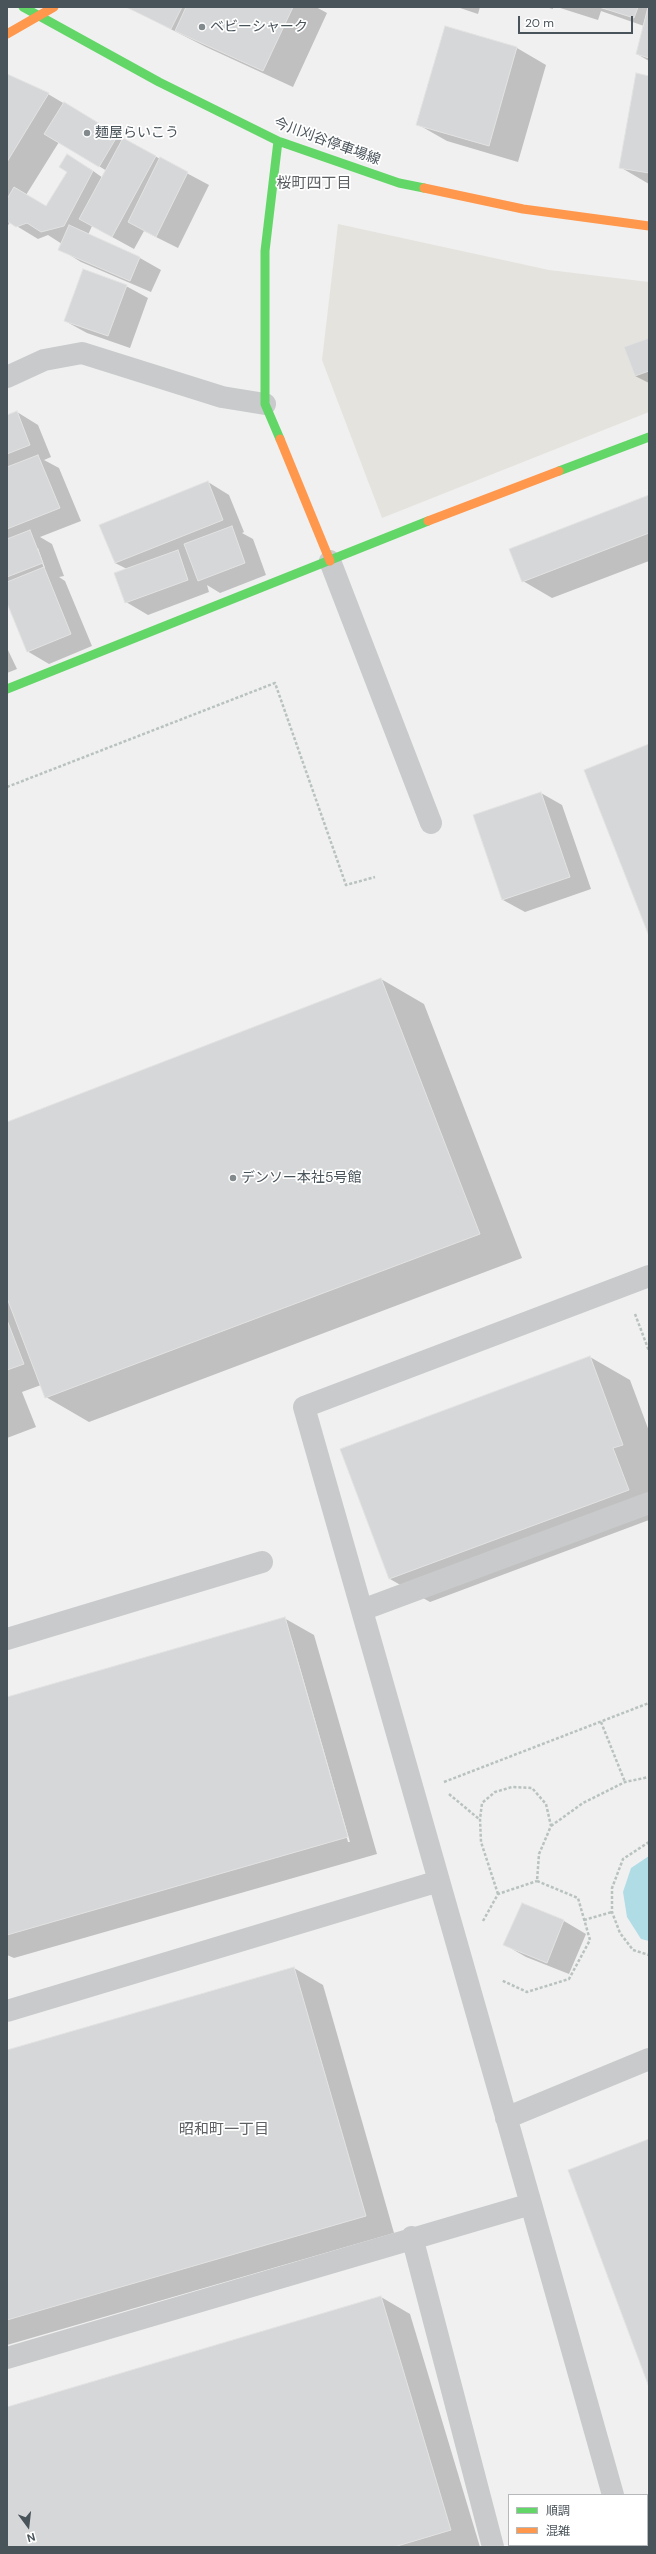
<!DOCTYPE html>
<html>
<head>
<meta charset="utf-8">
<style>
  body { margin:0 }
  #map { position:relative; width:656px; height:2554px; overflow:hidden; background:#f0f0f0; font-family:"DM Sans","Noto Sans JP",sans-serif }
  canvas { display:block }
  .frame { position:absolute; inset:0; border:8px solid #49535a; pointer-events:none }
  .legend { position:absolute; left:508px; top:2494px; width:140px; height:52px; box-sizing:border-box; background:#fff; border:1px solid #b6babd; margin:0; padding:5px 7px; list-style:none; font-size:12px; color:#49535a }
  .legend li { display:flex; align-items:center; gap:8px; height:20px }
  .legend b { width:20px; border:1px solid #b6babd }
  .north { position:absolute; left:8px; top:2506px; width:40px; height:40px; -webkit-text-stroke:3px #fff; paint-order:stroke; rotate:165deg; font-size:11px; font-weight:700; line-height:16px; text-align:center; color:#49535a }
  .north::after { content:''; display:block; margin:auto; width:14px; height:18px; background:#49535a; clip-path:polygon(50% 0,100% 100%,50% 72%,0 100%) }
  .scale { position:absolute; left:518px; top:16px; width:115px; height:18px; box-sizing:border-box; border:2px solid #49535a; border-top:0; padding-left:5px; font-size:12px; line-height:14px; white-space:nowrap; color:#49535a; -webkit-text-stroke:3px #fff; paint-order:stroke }
</style>
</head>
<body>
<div id="map">
<canvas width="656" height="2554"></canvas>
<div class="frame"></div>
<ul class="legend">
<li><b style="height:5px;background:#63d668"></b>順調</li>
<li><b style="height:5px;background:#ff974d"></b>混雑</li>
</ul>
<div class="north">N</div>
<div class="scale">20 m</div>
</div>
<script>
const g = document.querySelector('canvas').getContext('2d');
g.lineJoin = 'round';
function fillPath(path, color) {
  g.fillStyle = color;
  g.fill(path, 'evenodd');
}
function poly(rows) {
  const path = new Path2D();
  for (const r of rows) {
    path.moveTo(r[0], r[1]);
    for (let i = 2; i < r.length; i += 2) path.lineTo(r[i], r[i + 1]);
  }
  return path;
}
function stroke(path, color, width, dash) {
  g.strokeStyle = color;
  g.lineWidth = width;
  g.lineCap = dash ? 'butt' : 'round';
  g.setLineDash(dash || []);
  g.stroke(path);
}
function write(font, color, halo, rows, align = 'center') {
  g.font = font + ' "DM Sans","Noto Sans JP",sans-serif';
  g.lineWidth = 3.5;
  g.setLineDash([]);
  g.textBaseline = 'middle';
  g.strokeStyle = halo;
  g.fillStyle = color;
  for (const [text, x, y, turn = 0] of rows) {
    g.save();
    g.translate(x, y);
    g.rotate((+turn || 0) * Math.PI / 180);
    g.textAlign = isNaN(turn) ? turn : align;
    if (halo) g.strokeText(text, 0, 0);
    g.fillText(text, 0, 0);
    g.restore();
  }
}
const commercial = poly([
  [338,224,549,270,649,282,649,412,382,518,322,360]
]);
const water = poly([
  [649,1856,649,1941,641,1939,627,1917,623,1892,631,1868]
]);
const shadow = poly([
  [127,7,316,7,327,13,293,87,206,47],
  [457,7,480,7,478,14],
  [545,7,553,7,553,9],
  [557,7,649,7,649,61,637,54,644,26,601,11,598,20],
  [445,27,517,48,546,65,518,162,447,141,417,124],
  [7,75,48,94,134,145,209,185,178,248,144,231,134,249,92,226,88,235,140,258,161,270,151,292,81,262,60,249,62,244,48,235,38,239,10,222,7,227],
  [59,142,107,171,103,178,89,168,46,207,26,195],
  [649,77,649,184,620,167],
  [126,286,148,298,130,348,87,333,65,321],
  [649,339,649,383,635,376],
  [17,412,38,425,51,457,44,460,59,468,81,521,40,537,52,544,64,576,59,577,65,581,92,646,49,664,27,651,7,600,7,540,10,539,7,537,7,416],
  [36,548,38,548,45,568,44,568],
  [208,482,229,495,244,532,242,533,253,539,266,575,220,593,207,585,209,592,148,615,126,602,127,569,115,563],
  [649,496,649,561,552,598,523,581],
  [7,648,17,669,7,673],
  [541,793,562,805,591,889,525,912,503,900],
  [381,979,424,1004,522,1258,89,1422,46,1397,41,1385,22,1392,36,1427,7,1438,7,1123],
  [590,1357,630,1380,649,1431,649,1520,430,1602,390,1579,342,1449],
  [284,1618,314,1635,377,1854,14,1958,7,1955,7,1698],
  [290,1640,292,1640,350,1842,348,1842],
  [522,1904,564,1921,586,1934,569,1974,526,1957,505,1945],
  [294,1968,323,1985,394,2233,7,2345,7,2051],
  [381,2297,410,2314,480,2547,7,2547,7,2408]
]);
const building = poly([
  [126,7,182,7,171,29,126,7],
  [186,7,293,7,263,71,175,31,186,7],
  [599,7,638,7,634,18,599,7],
  [648,7,649,7,649,58,636,54,648,7],
  [445,26,517,47,489,146,416,125,445,26],
  [636,73,649,76,649,173,619,168,636,73],
  [7,74,49,93,7,162,7,74],
  [64,102,118,135,99,167,44,134,64,102],
  [123,138,156,156,112,237,79,219,123,138],
  [67,154,93,171,64,226,41,232,27,223,16,227,7,221,7,199,14,187,46,206,67,172,59,167,67,154],
  [160,157,188,172,156,237,128,222,160,157],
  [69,225,140,257,130,281,58,250,69,225],
  [83,269,127,285,108,336,64,321,83,269],
  [649,338,649,371,635,376,624,347,649,338],
  [17,411,30,445,7,454,7,415,17,411],
  [38,455,60,508,7,529,7,467,38,455],
  [208,481,223,520,115,563,99,525,208,481],
  [649,495,649,533,522,582,509,549,649,495],
  [232,526,245,563,198,581,184,544,232,526],
  [30,530,43,563,7,577,7,539,30,530],
  [178,550,188,580,125,603,114,573,178,550],
  [44,567,71,634,27,652,7,603,7,582,44,567],
  [649,744,649,936,584,770,649,744],
  [541,792,570,877,502,900,473,815,541,792],
  [381,978,480,1234,45,1398,7,1298,7,1122,381,978],
  [7,1320,24,1364,7,1370,7,1320],
  [590,1356,623,1445,613,1448,629,1490,389,1579,340,1449,590,1356],
  [285,1617,348,1837,7,1935,7,1697,285,1617],
  [522,1903,564,1920,547,1963,503,1945,522,1903],
  [294,1967,366,2216,7,2320,7,2050,294,1967],
  [649,2139,649,2387,568,2170,649,2139],
  [381,2296,451,2530,394,2547,7,2547,7,2407,381,2296]
]);
const path = poly([
  [7,787,275,683,346,885,375,877],
  [635,1314,649,1351],
  [601,1722,625,1782],
  [444,1782,649,1703],
  [449,1794,479,1819],
  [551,1826,583,1803,625,1782,649,1777],
  [649,1842,623,1859,612,1888,612,1912,620,1933,633,1950,649,1955],
  [498,1894,481,1842,480,1819,482,1803,495,1792,512,1787,532,1788,546,1804,551,1826,539,1854,537,1881,578,1898,590,1940,569,1979,527,1992,501,1980],
  [584,1920,612,1912],
  [483,1921,498,1894,537,1881]
]);
const lane = poly([
  [330,561,431,823],
  [362,1610,649,1503],
  [7,1639,262,1562],
  [7,2011,439,1881],
  [506,2118,649,2059],
  [531,2204,304,1407,649,1276],
  [412,2237,493,2547],
  [7,2358,531,2204,613,2495],
  [647,2512,649,2511],
  [629,2545,630,2547],
  [549,2547,555,2545]
]);
const street = poly([
  [7,377,44,360,82,353,222,397,265,404]
]);
const fast = poly([
  [23,7,159,82,278,141,399,183,424,188],
  [278,141,265,251,265,404,280,439],
  [559,471,649,437],
  [7,689,428,521]
]);
const slow = poly([
  [7,34,54,7],
  [424,188,523,209,649,226],
  [280,439,330,561],
  [428,521,559,471]
]);
const markers = [
  [202,27,4,"#838a8e"],
  [87,133,4,"#838a8e"],
  [233,1178,4,"#838a8e"]
];
const poiNames = [
  ["ベビーシャーク",210,27],
  ["麺屋らいこう",95,133],
  ["デンソー本社5号館",241,1178]
];
const streetNames = [
  ["今川刈谷停車場線",327,142,20]
];
const neighbourhoodNames = [
  ["桜町四丁目",314,184],
  ["昭和町一丁目",224,2130]
];
fillPath(commercial, '#e5e3de');
fillPath(water, '#b0dce6');
fillPath(shadow, '#0003');
fillPath(building, '#d6d7d8');
stroke(building, '#e2e2e3', 1);
stroke(path, '#b8c2bf', 2.5, [3, 2]);
stroke(lane, '#c8cacb', 22);
stroke(street, '#c8cacb', 22);
stroke(fast, '#63d668', 9);
stroke(slow, '#ff974d', 9);
for (const [x, y, r, color] of markers) {
  const dot = new Path2D();
  dot.arc(x, y, r, 0, 2 * Math.PI);
  g.fillStyle = color;
  g.fill(dot);
  stroke(dot, '#fff', 1.5);
}
write('14px', '#49535a', '#fff', poiNames, 'left');
write('14px', '#49535a', '#fff', streetNames);
write('15px', '#5c6063', '#fff', neighbourhoodNames);
</script>
</body>
</html>
